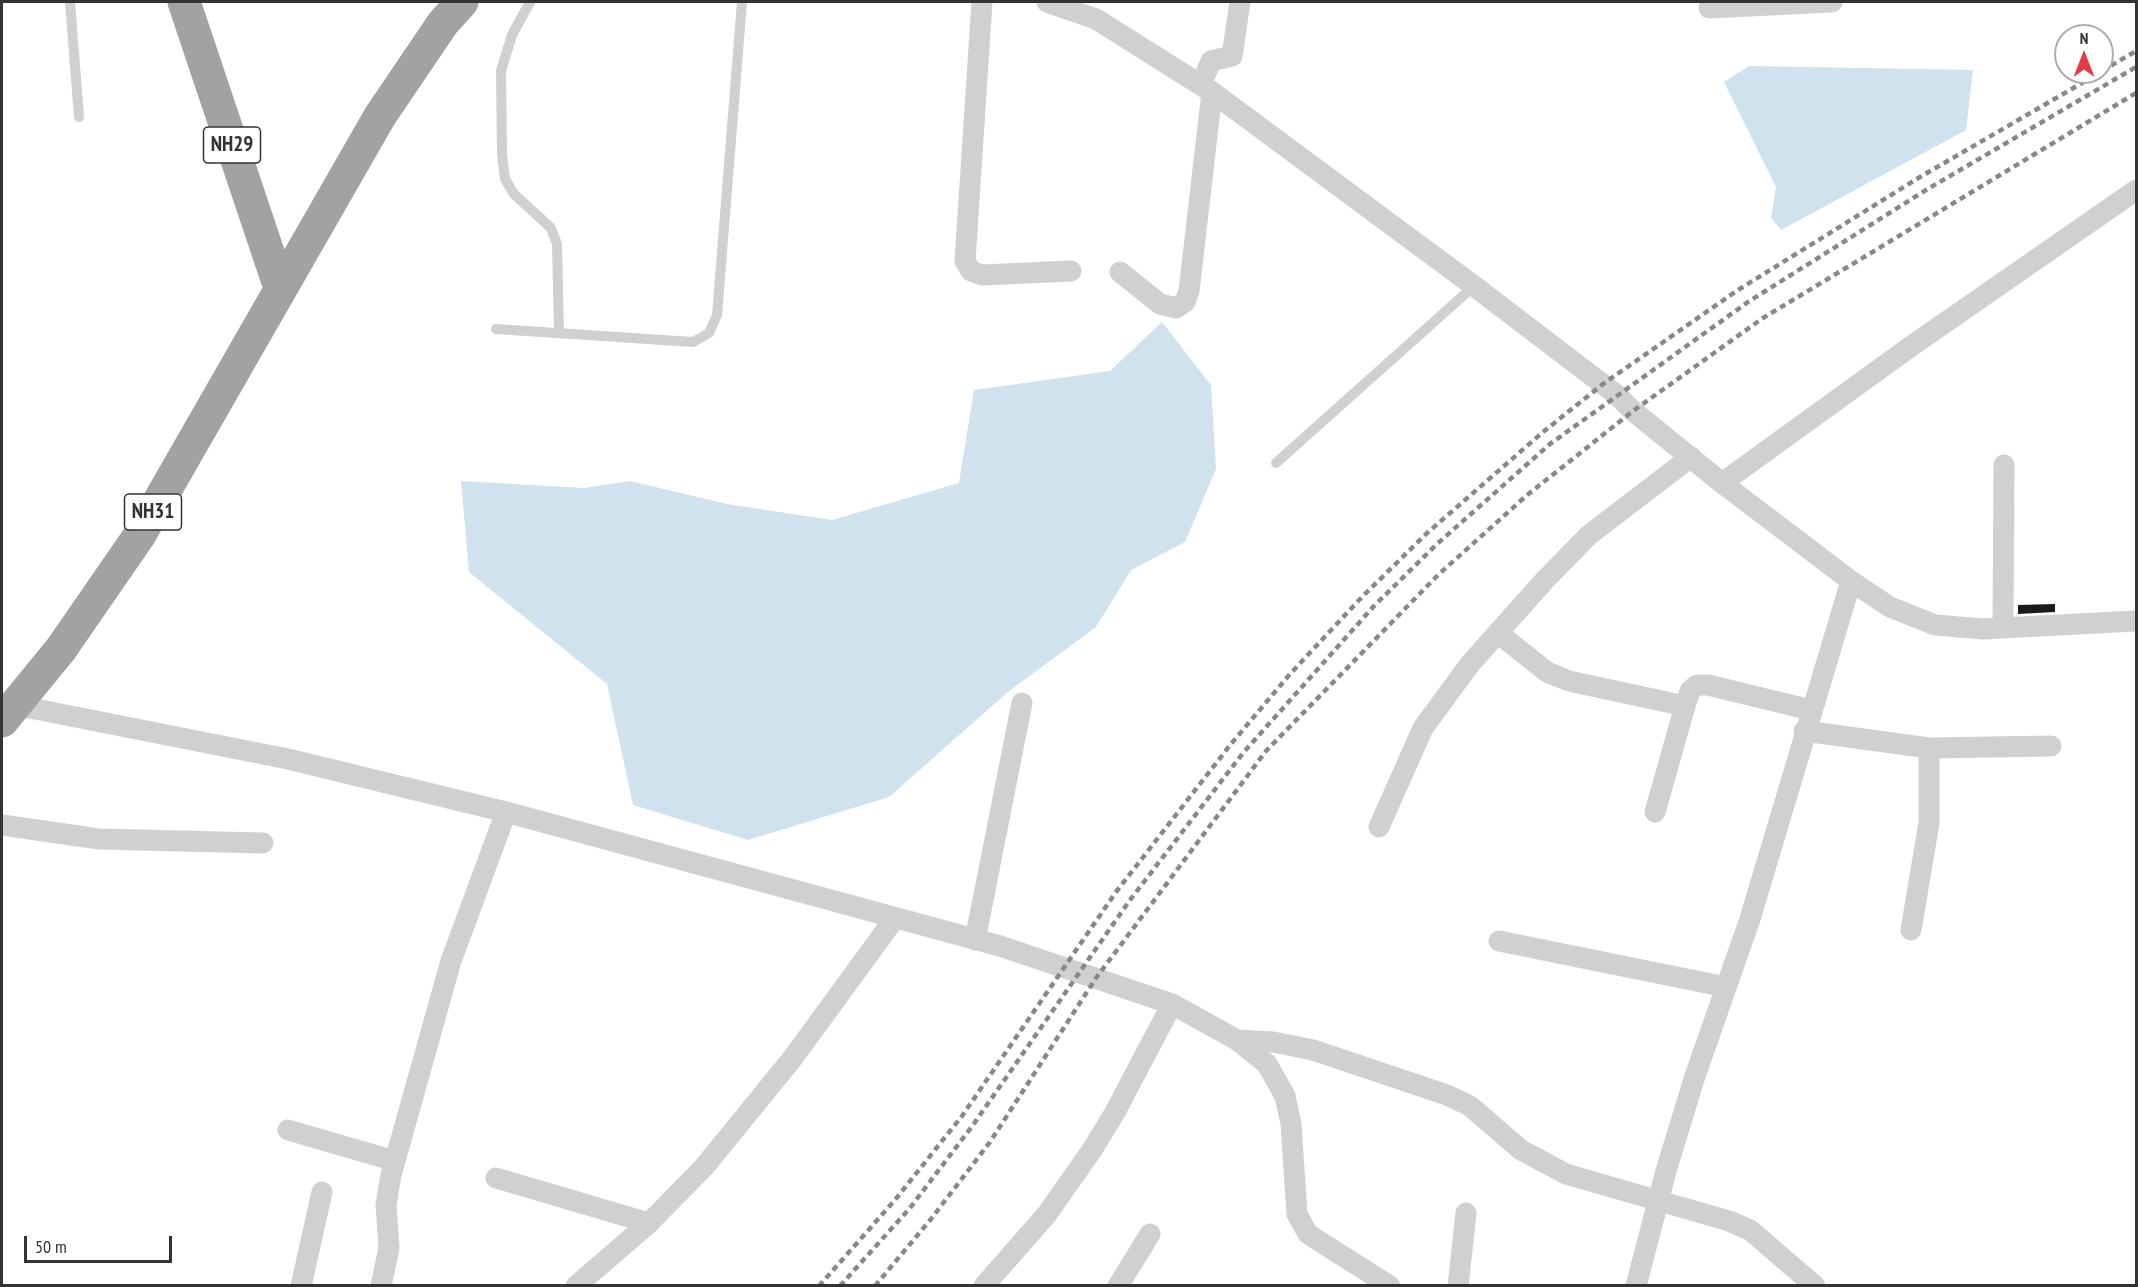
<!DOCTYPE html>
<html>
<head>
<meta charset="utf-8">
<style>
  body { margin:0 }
  #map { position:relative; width:2138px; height:1287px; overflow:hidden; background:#fff; font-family:"PT Sans Narrow",sans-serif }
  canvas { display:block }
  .frame { position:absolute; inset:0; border:3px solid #333; pointer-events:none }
  .north { position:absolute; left:2054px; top:24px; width:60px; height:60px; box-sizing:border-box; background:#fff; border:2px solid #adadad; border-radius:50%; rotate:0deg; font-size:16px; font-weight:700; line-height:24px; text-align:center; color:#333 }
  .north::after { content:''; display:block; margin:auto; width:21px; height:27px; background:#e63946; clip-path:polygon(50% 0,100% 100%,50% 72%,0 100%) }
  .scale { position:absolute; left:24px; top:1236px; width:148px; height:27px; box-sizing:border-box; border:3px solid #333; border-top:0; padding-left:8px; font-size:18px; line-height:21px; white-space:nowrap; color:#333; -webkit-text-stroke:4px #fff; paint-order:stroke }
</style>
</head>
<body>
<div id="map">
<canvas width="2138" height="1287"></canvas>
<div class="frame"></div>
<div class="north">N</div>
<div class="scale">50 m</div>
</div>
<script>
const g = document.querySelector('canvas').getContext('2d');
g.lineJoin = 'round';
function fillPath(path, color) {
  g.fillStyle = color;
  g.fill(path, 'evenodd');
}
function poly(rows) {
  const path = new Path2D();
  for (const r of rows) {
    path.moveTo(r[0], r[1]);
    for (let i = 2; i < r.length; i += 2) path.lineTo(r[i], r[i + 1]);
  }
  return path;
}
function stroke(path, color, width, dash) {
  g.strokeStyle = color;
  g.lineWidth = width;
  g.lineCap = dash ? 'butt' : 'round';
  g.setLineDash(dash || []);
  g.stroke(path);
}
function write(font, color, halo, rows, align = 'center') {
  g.font = font + ' "PT Sans Narrow",sans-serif';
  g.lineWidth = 6;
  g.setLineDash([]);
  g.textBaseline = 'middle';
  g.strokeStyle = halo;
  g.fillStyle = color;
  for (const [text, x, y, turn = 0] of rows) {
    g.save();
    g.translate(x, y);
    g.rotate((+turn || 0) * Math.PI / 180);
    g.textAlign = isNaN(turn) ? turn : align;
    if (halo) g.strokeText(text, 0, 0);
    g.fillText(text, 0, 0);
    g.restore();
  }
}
const water = poly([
  [1749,66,1973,70,1966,130,1781,230,1771,218,1776,187,1724,82],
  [1162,322,1211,385,1216,469,1185,542,1131,570,1096,627,1009,691,889,797,748,840,633,805,607,684,469,572,461,481,584,488,630,481,727,504,832,520,959,483,974,390,1110,371]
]);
const building = poly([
  [2055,604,2055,612,2018,614,2018,605]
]);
const service = poly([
  [70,2,79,117],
  [530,2,512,35,501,71,502,154,505,179,514,194,551,228,557,244,559,333],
  [496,329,693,342,709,333,717,315,742,2],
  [1276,463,1474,286]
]);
const minor = poly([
  [982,2,965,261,971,271,982,275,1071,271],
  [1047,2,1096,19,1212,92,1474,286,1617,395,1633,411,1722,483,1851,581,1890,607,1935,625,1983,629,2136,621],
  [1709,8,1832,2],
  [1201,85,1211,61,1232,56,1240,2],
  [1120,272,1160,304,1176,308,1185,302,1189,291,1212,92],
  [1722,483,1910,347,2136,190],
  [2003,628,2004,465],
  [1498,633,1547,672,1569,681,1685,706,1690,691,1697,685,1708,685,1811,710],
  [5,703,288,759,506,812,1000,946,1172,1004,1237,1040,1267,1064,1285,1096,1291,1124,1297,1214,1308,1234,1390,1286],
  [1804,731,1929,748,2051,746],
  [1655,812,1685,706],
  [2,825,99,839,263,843],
  [1379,827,1423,728,1470,664,1544,581,1589,535,1691,457],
  [1911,930,1929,823,1929,748],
  [975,940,1022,703],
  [1499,941,1726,987],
  [1237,1040,1273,1042,1313,1050,1447,1095,1470,1106,1521,1150,1566,1174,1729,1221,1750,1230,1815,1286],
  [288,1130,395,1161],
  [496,1178,649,1223],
  [301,1286,322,1192],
  [381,1286,389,1248,386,1205,391,1175,451,961,506,812],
  [576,1286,649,1223,704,1167,792,1059,895,918],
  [984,1286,1047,1214,1092,1150,1114,1114,1172,1004],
  [1118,1286,1150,1234],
  [1458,1286,1466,1213],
  [1636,1286,1666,1171,1694,1079,1750,919,1851,581]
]);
const trunk = poly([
  [184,2,280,288],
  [2,721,61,649,139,536,380,116,443,23,462,2]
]);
const rail = poly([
  [2102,71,2136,51],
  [819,1286,895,1200,962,1116,1116,892,1231,744,1290,674,1362,597,1426,534,1543,432,1603,384,1738,290,1920,177,2101,72],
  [840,1286,910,1208,973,1125,1130,900,1243,753,1374,606,1437,544,1550,444,1748,302,1926,190,2136,67],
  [875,1286,931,1219,990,1142,1096,978,1266,751,1438,575,1526,496,1633,411,1763,318,2136,93]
]);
const shields = [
  [232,145,57],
  [153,512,57]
];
const shieldNames = [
  ["NH29",232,145],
  ["NH31",153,512]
];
fillPath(water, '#cfe2ee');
fillPath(building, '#1a1a1a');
stroke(service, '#d0d0d0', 10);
stroke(minor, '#d0d0d0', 21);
stroke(trunk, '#a2a2a2', 33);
stroke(rail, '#888', 4.5, [6, 4.5]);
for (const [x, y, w] of shields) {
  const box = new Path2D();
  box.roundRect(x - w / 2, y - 18, w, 36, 4.5);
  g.fillStyle = '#fff';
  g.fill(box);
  stroke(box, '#333', 1.5);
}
write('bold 21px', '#333', null, shieldNames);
</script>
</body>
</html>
